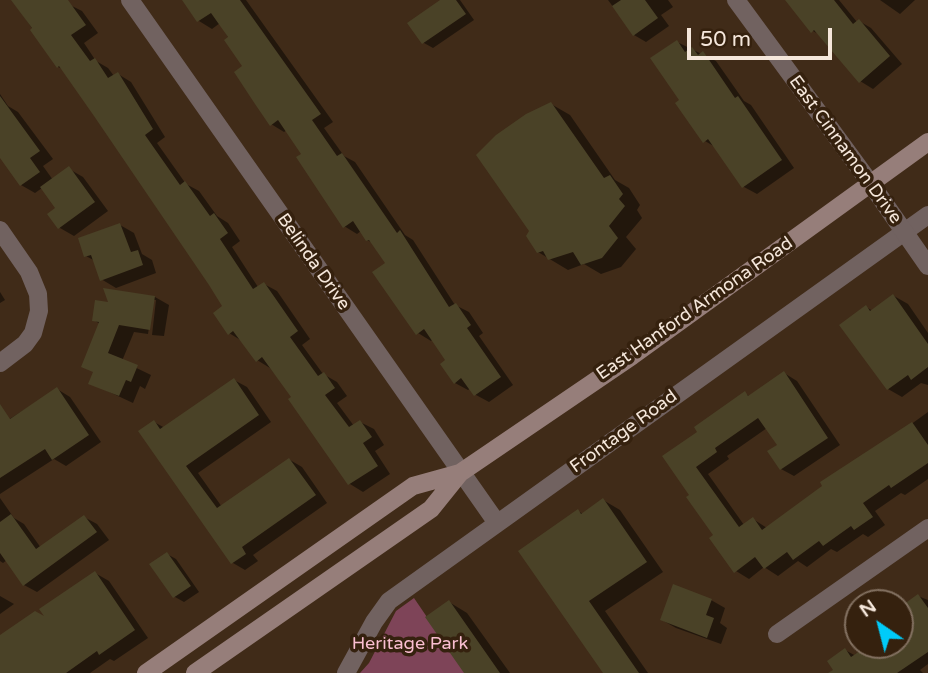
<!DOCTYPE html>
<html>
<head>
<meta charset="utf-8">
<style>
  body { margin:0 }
  #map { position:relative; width:928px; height:673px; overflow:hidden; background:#402b18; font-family:"Varela Round",sans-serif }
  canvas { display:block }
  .north { position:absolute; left:844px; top:589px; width:70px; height:70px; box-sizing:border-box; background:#35210e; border:2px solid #827060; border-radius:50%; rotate:325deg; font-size:19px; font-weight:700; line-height:28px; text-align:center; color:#f5e7db }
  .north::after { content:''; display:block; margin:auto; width:24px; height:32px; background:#00cbf9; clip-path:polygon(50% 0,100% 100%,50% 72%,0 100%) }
  .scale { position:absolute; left:687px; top:28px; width:145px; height:32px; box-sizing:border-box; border:4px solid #f5e7db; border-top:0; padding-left:9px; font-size:21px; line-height:24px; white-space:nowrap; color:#f5e7db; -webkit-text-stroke:5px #35210e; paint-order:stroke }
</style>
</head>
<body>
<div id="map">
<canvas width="928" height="673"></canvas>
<div class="north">N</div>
<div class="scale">50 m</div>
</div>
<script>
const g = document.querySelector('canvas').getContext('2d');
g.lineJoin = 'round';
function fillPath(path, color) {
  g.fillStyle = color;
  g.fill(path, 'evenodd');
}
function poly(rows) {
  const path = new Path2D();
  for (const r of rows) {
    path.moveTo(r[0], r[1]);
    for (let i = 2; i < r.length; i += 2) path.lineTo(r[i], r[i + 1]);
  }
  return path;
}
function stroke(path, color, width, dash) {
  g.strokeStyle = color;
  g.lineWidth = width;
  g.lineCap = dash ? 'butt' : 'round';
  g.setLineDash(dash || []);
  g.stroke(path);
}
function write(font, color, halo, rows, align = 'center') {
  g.font = font + ' "Varela Round",sans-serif';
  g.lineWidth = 7;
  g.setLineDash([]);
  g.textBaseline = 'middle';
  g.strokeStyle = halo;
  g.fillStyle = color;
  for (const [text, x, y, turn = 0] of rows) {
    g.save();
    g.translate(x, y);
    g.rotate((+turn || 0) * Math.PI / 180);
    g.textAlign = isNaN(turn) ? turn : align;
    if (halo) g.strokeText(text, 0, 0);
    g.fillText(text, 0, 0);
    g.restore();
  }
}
const green = poly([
  [414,598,465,673,360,673,369,663,396,611]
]);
const shadow = poly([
  [13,0,60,0,82,11,98,33,84,43,96,61,108,68,114,76,118,74,131,82,165,137,157,143,186,184,199,191,217,216,228,223,240,241,232,247,258,287,264,284,277,291,310,339,302,345,323,374,337,382,347,396,337,403,354,426,360,422,374,429,384,445,375,451,390,474,363,492,350,484,290,399,293,397,270,368,257,360,242,341,229,333,225,306,63,69,58,67],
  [184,0,246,0,333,122,324,128,344,156,355,162,405,235,413,240,455,305,469,312,483,333,479,336,513,385,489,402,476,395,471,388,468,390,455,383,448,360,433,339,431,341,418,333,387,264,373,243,367,240,361,231,357,234,344,226,304,154,287,130,284,132,271,124,245,67,220,23,212,29,199,21],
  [443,0,460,0,474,20,433,48,424,43,410,23],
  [608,0,668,0,673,7,661,15,669,26,646,42,634,35],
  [789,0,839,0,857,22,859,21,871,28,902,64,873,89,860,81,822,36,813,31],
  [880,0,915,0,900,14],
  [677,42,716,61,744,101,751,105,794,168,757,194,744,187,717,148,705,141,681,101],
  [0,94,8,106,18,112,53,159,43,166,53,180,69,169,83,177,108,211,74,236,60,228,58,209,42,188,35,193,21,185,0,154],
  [551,104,570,115,615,180,629,188,640,205,637,210,642,218,626,237,636,249,621,267,601,274,584,264,568,270,538,252,531,231],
  [120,225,134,233,142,254,152,260,156,273,116,288,101,279,95,261,86,256],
  [0,292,5,300,0,303],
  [894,296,908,304,928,333,928,385,921,383,902,397,888,389,842,325,866,307,873,311],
  [155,297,169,305,164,336,152,335,156,300,153,300,148,334,134,332,122,361,151,375,145,389,140,386,133,403,90,383,94,372,100,324,94,320,110,304],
  [784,373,797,381,840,445,794,476,781,469,779,445,767,428,727,456,729,459,708,474,744,525,753,519,767,528,928,412,928,479,905,495,901,493,875,511,885,525,868,537,863,534,837,552,831,549,807,567,798,561,778,576,764,567,749,579,736,571,692,495,699,432,745,393,750,397],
  [234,380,247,387,271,422,198,473,222,507,290,460,302,467,327,503,253,555,258,561,245,570,233,563,154,422,165,428],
  [57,389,70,397,101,442,66,466,54,459,0,494,0,425],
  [0,498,14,518,24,524,41,548,84,517,97,524,109,540,37,592,24,585,7,560,3,563,0,561],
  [603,500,620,510,663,572,605,611,648,673,605,673,520,552,578,511,583,514],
  [167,554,176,559,199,592,184,602,175,597],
  [95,573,109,581,148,638,114,661,110,659,90,673,0,673,0,638,49,620],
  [0,596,14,604,0,614],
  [918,596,928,600,928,664,920,670,923,673,837,673,845,650,856,656,872,645,900,645,900,609],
  [711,600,725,608,720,623,727,628,721,644,676,628,662,620],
  [449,602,467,613,510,673,466,673]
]);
const building = poly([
  [11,0,68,0,86,25,71,35,90,61,95,58,108,78,118,72,153,129,145,135,180,185,185,181,210,216,214,213,228,233,220,239,253,289,264,282,298,331,290,337,318,376,324,372,335,388,325,395,349,427,360,420,372,437,363,443,378,466,348,485,288,399,291,397,262,357,256,362,233,331,228,335,213,313,222,306,209,285,94,116,59,66,57,68,30,30,32,28],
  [182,0,240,0,321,114,312,120,337,156,342,153,397,233,400,230,449,307,456,303,471,325,467,328,501,377,474,396,461,378,454,384,440,364,445,360,424,329,416,335,372,272,385,263,369,240,366,241,353,221,343,228,296,157,301,154,278,120,270,126,255,104,234,72,242,66,224,40,228,37,211,13,197,22],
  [440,0,456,0,466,14,422,44,407,23],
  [621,0,645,0,658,18,633,36,612,6],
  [785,0,834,0,853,24,859,19,890,56,859,83,814,30,811,33],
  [677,40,685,52,692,47,698,55,703,51,735,98,738,96,782,160,742,188,708,139,703,143,675,103,679,100,650,58],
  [0,96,40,151,30,158,40,172,20,186,0,158],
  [551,102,604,178,610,175,623,194,619,199,625,206,609,226,618,238,602,258,581,265,573,252,548,260,543,251,537,253,526,236,529,231,476,155,496,135,526,114],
  [69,166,95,202,58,229,47,214,55,208,40,187],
  [120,223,131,252,138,250,143,265,100,281,91,255,84,257,78,238],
  [103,288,155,296,150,330,119,325,108,353,138,365,131,382,126,380,119,396,88,384,93,372,81,367,99,322,92,321,95,300,108,302],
  [893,294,928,344,928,367,911,380,908,375,887,390,839,325,866,305,870,311],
  [784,371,828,438,780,470,767,451,777,445,758,418,715,448,717,452,696,467,739,527,753,517,762,530,822,486,820,482,912,422,928,445,928,463,891,488,889,485,863,503,873,517,854,530,851,526,823,546,819,541,793,560,787,552,764,569,755,557,734,573,709,538,713,535,686,497,689,495,662,456,697,432,694,427,745,391,748,396],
  [234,378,259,415,186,466,217,508,289,458,316,495,242,547,246,554,231,564,138,431,154,420,160,429],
  [57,387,89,435,52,460,45,449,0,478,0,404,10,419],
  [603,498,647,562,589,601,639,673,603,673,518,551,578,509,581,514],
  [11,514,36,549,84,515,97,532,23,586,0,553,0,522],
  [167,552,191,586,173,598,149,564],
  [95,571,135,630,99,655,97,651,66,673,0,673,0,635,35,611,44,616,39,609],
  [673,584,712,599,706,615,714,618,707,638,660,620],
  [918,594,928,608,928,652,897,673,828,673,833,670,827,661,845,648,851,657,869,645,900,645,900,607],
  [449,600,500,673,464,673,425,617]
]);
const minor = poly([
  [130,0,497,523],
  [736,0,871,184],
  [0,230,29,272,38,294,39,311,33,333,25,344,0,363],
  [777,634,928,528],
  [346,673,374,622,389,601,928,215]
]);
const tertiary = poly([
  [871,184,928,266]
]);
const secondary = poly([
  [146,673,413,486,460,473],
  [195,673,431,509,460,473,632,356,928,142]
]);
const streetNames = [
  ["East Cinnamon Drive",845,150,54],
  ["Belinda Drive",313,262,55],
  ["East Hanford Armona Road",695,309,-35],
  ["Frontage Road",624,432,-36]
];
const parkNames = [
  ["Heritage Park",410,644]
];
fillPath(green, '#7e4458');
fillPath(shadow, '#0007');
fillPath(building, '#4a4227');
stroke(minor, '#716260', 18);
stroke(tertiary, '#716260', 18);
stroke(secondary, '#967e7a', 18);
write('18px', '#f5e7db', '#35210e', streetNames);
write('18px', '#fabed1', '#35210e', parkNames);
</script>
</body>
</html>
